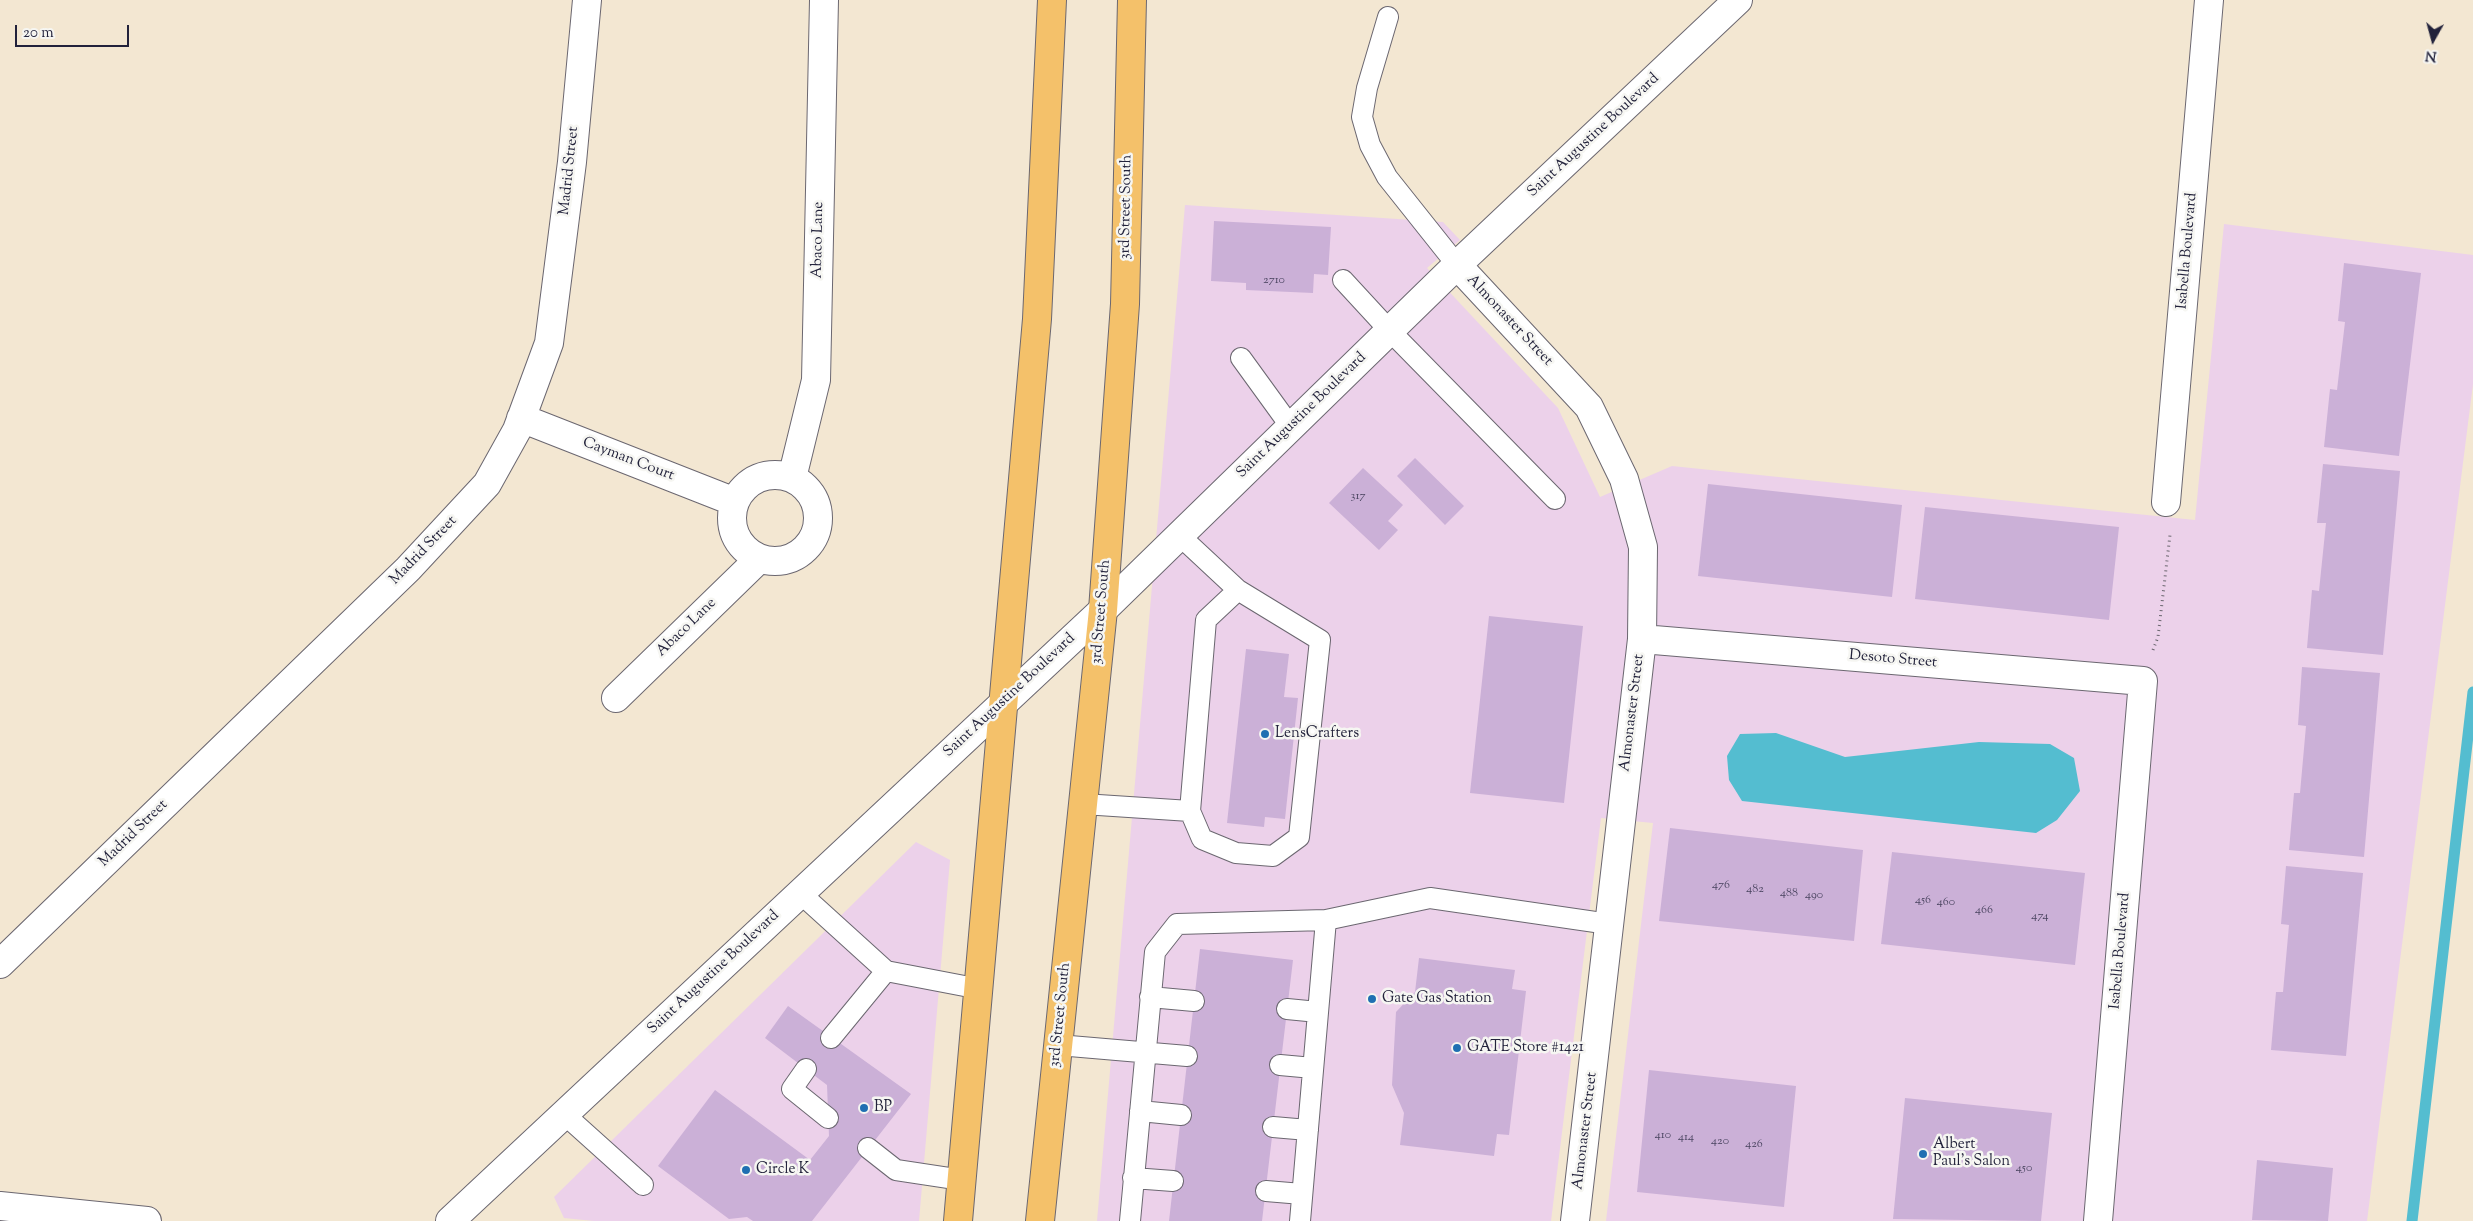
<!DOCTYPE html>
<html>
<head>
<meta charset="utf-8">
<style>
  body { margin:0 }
  #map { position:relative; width:2473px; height:1221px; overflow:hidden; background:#f3e7d2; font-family:"Sorts Mill Goudy",serif }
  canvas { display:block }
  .north { position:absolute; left:2408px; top:15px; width:50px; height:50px; -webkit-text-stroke:4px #f6f6f2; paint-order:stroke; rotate:187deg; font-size:14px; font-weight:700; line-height:20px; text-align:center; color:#22223b }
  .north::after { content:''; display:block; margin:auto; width:18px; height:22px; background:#22223b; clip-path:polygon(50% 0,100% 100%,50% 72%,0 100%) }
  .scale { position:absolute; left:15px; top:25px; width:114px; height:22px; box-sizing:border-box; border:2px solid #22223b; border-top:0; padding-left:6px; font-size:15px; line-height:18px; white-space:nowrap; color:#22223b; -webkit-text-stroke:4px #f6f6f2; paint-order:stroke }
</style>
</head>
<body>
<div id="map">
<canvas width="2473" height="1221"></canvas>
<div class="north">N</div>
<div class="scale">20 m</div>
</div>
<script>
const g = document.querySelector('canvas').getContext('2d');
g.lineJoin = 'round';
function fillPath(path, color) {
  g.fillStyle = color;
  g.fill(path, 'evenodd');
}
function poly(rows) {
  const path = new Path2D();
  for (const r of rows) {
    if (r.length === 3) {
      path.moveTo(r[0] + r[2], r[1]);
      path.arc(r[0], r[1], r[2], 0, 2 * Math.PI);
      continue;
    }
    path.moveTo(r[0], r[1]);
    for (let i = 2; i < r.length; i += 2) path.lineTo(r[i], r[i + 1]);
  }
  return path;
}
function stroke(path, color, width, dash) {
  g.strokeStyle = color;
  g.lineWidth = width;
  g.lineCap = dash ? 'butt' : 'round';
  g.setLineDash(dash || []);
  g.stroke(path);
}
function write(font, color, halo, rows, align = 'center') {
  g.font = font + ' "Sorts Mill Goudy",serif';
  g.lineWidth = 5;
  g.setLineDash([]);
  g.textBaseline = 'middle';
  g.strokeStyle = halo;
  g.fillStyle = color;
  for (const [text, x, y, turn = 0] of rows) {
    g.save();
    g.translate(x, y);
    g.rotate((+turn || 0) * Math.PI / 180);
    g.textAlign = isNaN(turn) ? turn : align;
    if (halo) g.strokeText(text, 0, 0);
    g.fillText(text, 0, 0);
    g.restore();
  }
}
const built = poly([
  [1185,205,1443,222,1460,240,1427,268,1558,408,1600,497,1672,466,2195,520,2224,224,2473,255,2473,384,2367,1221,1606,1221,1653,823,1601,818,1551,1221,1097,1221],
  [916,842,950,860,919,1221,594,1221,564,1218,554,1197]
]);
const water = poly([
  [1776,733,1845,757,1979,742,2050,744,2074,758,2080,791,2057,820,2036,833,1742,801,1729,780,1727,756,1740,734]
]);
const stream = poly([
  [2412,1221,2473,692]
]);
const building = poly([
  [1214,221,1331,227,1328,275,1314,274,1313,293,1246,290,1246,283,1211,281],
  [2344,263,2421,273,2399,456,2324,447,2330,389,2337,390,2345,322,2338,321],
  [1415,458,1464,506,1445,525,1397,476],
  [2323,464,2400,471,2383,655,2307,648,2312,590,2319,591,2326,523,2317,523],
  [1363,468,1403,505,1388,521,1398,530,1379,550,1329,503],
  [1708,484,1902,505,1892,597,1698,576],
  [1925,507,2119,527,2109,620,1915,599],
  [1489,616,1583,626,1564,803,1470,793],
  [1246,649,1289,654,1284,697,1298,698,1285,819,1265,817,1264,827,1227,823],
  [2302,667,2380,673,2364,857,2289,850,2294,793,2300,793,2306,726,2298,725],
  [1670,828,1863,850,1854,941,1659,921],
  [1892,852,2085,873,2075,965,1881,944],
  [2286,866,2363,873,2346,1056,2271,1050,2276,992,2283,992,2289,925,2281,924],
  [1200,949,1293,960,1262,1221,1169,1221],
  [1419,958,1515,970,1512,989,1526,991,1509,1135,1497,1134,1494,1156,1400,1145,1404,1113,1392,1085,1396,1012,1415,992],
  [788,1006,911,1094,812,1221,753,1221,747,1217,729,1219,658,1166,715,1090,810,1160,829,1136,827,1085,765,1038],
  [1649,1070,1796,1086,1784,1207,1637,1192],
  [1905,1098,2052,1113,2041,1221,1893,1219],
  [2257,1160,2333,1168,2328,1221,2252,1220]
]);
const path = poly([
  [2153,650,2158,637,2170,535]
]);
const service = poly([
  [1388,17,1367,88,1362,117,1370,145,1387,177,1457,265],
  [1343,280,1390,331,1555,499],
  [1241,358,1291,427],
  [1083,804,1190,811,1206,620,1238,590,1179,535],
  [1190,811,1202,839,1236,853,1273,856,1299,837,1320,640,1238,590],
  [800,893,886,971,980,989],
  [1150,997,1194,1001],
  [1287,1009,1318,1012],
  [831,1038,886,971],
  [1058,1045,1187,1056],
  [1280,1065,1313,1068],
  [806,1069,792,1089,828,1118],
  [1140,1111,1181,1115],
  [564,1114,643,1185],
  [1273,1127,1308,1130],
  [868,1148,896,1170,962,1180],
  [1133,1178,1173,1181],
  [1266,1191,1302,1194],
  [1130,1221,1155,952,1177,924,1326,920,1430,898,1609,924],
  [1300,1221,1326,920]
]);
const minor = poly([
  [1457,265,1589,407,1624,479,1643,547,1642,639,1575,1221],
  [521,418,735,502],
  [775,518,43],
  [792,478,816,380,824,0],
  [2166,502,2209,0],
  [1642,639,2143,681,2098,1221],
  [616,698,759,559],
  [0,964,408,569,487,484,517,430,549,343,572,162,587,0],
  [450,1221,1103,610,1457,265,1738,0]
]);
const tertiary = poly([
  [0,1206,147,1221]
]);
const primary = poly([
  [958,1221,1037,319,1052,0],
  [1040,1221,1103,610,1125,304,1132,0]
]);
const markers = [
  [1265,734,5,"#1f6fb2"],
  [1372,999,5,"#1f6fb2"],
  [1457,1048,5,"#1f6fb2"],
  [864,1108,5,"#1f6fb2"],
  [1923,1154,5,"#1f6fb2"],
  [746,1170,5,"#1f6fb2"]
];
const numberNames = [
  ["2710",1274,281],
  ["317",1358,497],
  ["476",1721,886],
  ["482",1755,890],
  ["488",1789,894],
  ["490",1814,896],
  ["456",1923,901],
  ["460",1946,903],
  ["466",1984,911],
  ["474",2040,917],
  ["410",1663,1136],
  ["414",1686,1138],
  ["420",1720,1142],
  ["426",1754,1145],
  ["450",2024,1169]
];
const streetNames = [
  ["Saint Augustine Boulevard",1594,136,-43],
  ["Madrid Street",570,171,-84],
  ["3rd Street South",1127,207,-89],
  ["Abaco Lane",819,240,-89],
  ["Isabella Boulevard",2188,251,-85],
  ["Almonaster Street",1509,321,47],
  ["Saint Augustine Boulevard",1302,416,-44],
  ["Cayman Court",628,460,21],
  ["Madrid Street",424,551,-46],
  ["3rd Street South",1102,612,-85],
  ["Abaco Lane",687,628,-44],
  ["Desoto Street",1893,660,5],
  ["Saint Augustine Boulevard",1010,696,-43],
  ["Almonaster Street",1633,713,-83],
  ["Madrid Street",134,834,-44],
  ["Isabella Boulevard",2121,951,-85],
  ["Saint Augustine Boulevard",714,973,-43],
  ["3rd Street South",1061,1015,-84],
  ["Almonaster Street",1586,1131,-83]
];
const poiNames = [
  ["LensCrafters",1275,734],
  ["Gate Gas Station",1382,999],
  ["GATE Store #1421",1467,1048],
  ["BP",874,1108],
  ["Albert",1933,1145],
  ["Paul's Salon",1933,1162],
  ["Circle K",756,1170]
];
fillPath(built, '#ecd1ea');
fillPath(water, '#54bdd0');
stroke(stream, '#54bdd0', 11);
fillPath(building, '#cbb0d7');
stroke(service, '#6b6770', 22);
stroke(minor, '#6b6770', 30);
stroke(tertiary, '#6b6770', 30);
stroke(primary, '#6b6770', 30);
stroke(path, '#6b6770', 3, [1, 4]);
stroke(service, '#fff', 20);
stroke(minor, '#fff', 28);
stroke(tertiary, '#fff', 28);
stroke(primary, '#f4c16a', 28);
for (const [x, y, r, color] of markers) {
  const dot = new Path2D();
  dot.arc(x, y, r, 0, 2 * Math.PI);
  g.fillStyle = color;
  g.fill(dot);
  stroke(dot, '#f6f6f2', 2);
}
write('12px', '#4c4662', null, numberNames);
write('15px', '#22223b', '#f6f6f2', streetNames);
write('15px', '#22223b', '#f6f6f2', poiNames, 'left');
</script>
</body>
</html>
